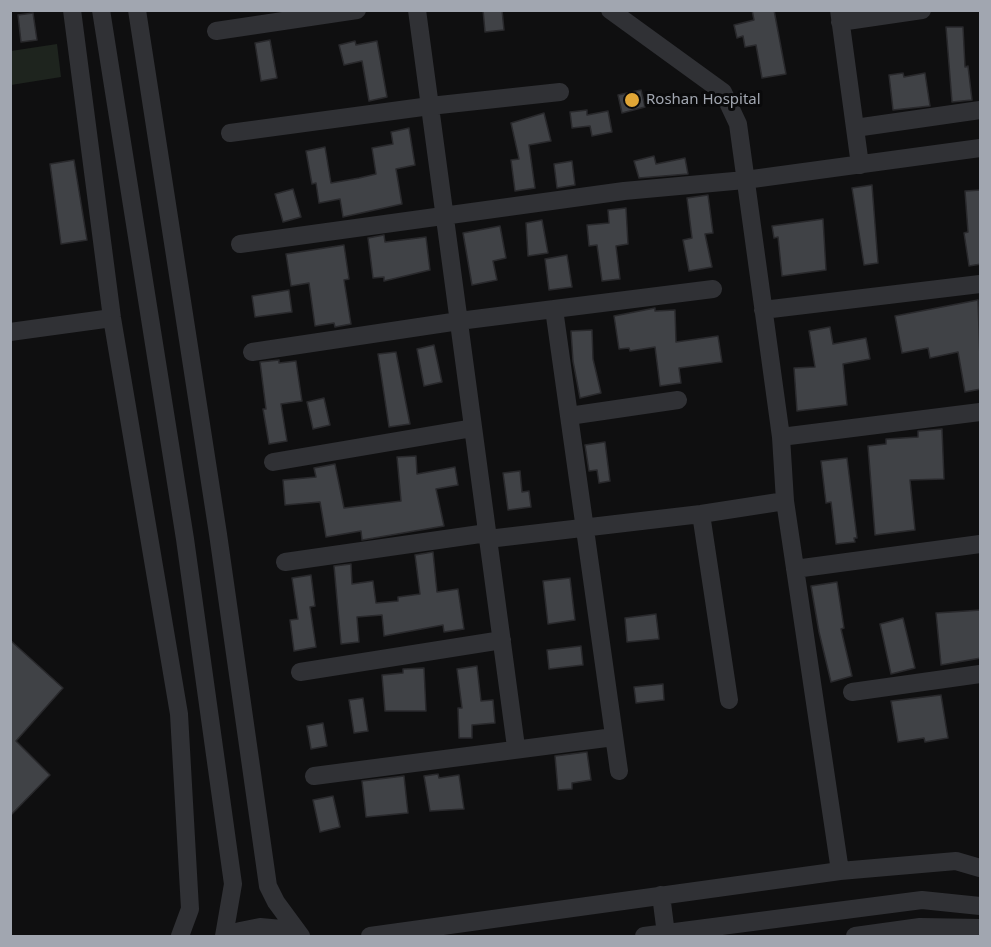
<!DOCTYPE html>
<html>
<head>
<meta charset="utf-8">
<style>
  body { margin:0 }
  #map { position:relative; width:991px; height:947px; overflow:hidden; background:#0f0f10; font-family:"Noto Sans",sans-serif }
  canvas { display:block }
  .frame { position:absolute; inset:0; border:12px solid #a1a6b0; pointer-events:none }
</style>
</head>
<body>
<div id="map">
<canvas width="991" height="947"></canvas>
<div class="frame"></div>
</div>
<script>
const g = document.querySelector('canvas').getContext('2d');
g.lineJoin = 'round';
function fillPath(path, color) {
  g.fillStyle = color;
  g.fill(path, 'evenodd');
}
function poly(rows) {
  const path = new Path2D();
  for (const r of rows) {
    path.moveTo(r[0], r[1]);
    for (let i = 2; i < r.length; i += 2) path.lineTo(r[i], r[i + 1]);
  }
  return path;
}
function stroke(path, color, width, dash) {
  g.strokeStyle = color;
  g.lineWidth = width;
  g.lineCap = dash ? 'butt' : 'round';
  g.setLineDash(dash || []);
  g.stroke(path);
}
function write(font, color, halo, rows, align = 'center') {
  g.font = font + ' "Noto Sans",sans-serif';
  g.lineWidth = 6;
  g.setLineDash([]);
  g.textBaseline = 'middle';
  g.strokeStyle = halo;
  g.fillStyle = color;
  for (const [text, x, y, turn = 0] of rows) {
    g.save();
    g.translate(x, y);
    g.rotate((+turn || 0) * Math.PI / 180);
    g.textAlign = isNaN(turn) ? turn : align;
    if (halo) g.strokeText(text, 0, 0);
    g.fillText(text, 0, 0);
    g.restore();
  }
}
const green = poly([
  [57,44,61,77,11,85,11,51]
]);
const building = poly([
  [483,10,502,10,504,30,485,32,483,10],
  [752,10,774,10,786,74,762,78,756,45,745,47,743,36,737,38,734,25,754,20,752,10],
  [33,13,37,40,21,42,18,15,33,13],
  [946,27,963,27,965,67,968,66,972,100,952,102,946,27],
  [270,40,277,78,261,81,255,43,270,40],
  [355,41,356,45,377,41,387,97,369,101,362,61,344,65,339,45,355,41],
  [903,73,904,77,925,73,930,106,893,110,889,75,903,73],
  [641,90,645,107,622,113,618,95,641,90],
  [587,110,587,115,608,111,612,132,592,136,590,126,572,128,570,112,587,110],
  [544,113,551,141,529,145,535,188,515,191,511,160,519,159,511,123,544,113],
  [409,128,415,165,396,169,402,204,343,217,340,199,319,203,316,183,312,184,306,151,325,147,331,183,359,178,376,174,372,148,393,144,391,132,409,128],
  [654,156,656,164,685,158,688,174,639,178,634,161,654,156],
  [74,160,87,240,61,244,50,164,74,160],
  [572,161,575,185,557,188,554,164,572,161],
  [872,185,878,263,864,265,852,188,872,185],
  [293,189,301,217,283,222,275,194,293,189],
  [981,190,981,264,969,266,964,233,968,232,965,191,981,190],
  [708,195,713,233,705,234,712,267,689,271,683,240,692,238,687,198,708,195],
  [626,208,628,244,616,246,620,279,602,281,597,245,589,246,587,225,609,223,608,210,626,208],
  [823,219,826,270,782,276,778,237,774,238,772,226,823,219],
  [542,220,548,253,528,256,526,223,542,220],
  [500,226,506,258,493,261,497,280,472,285,463,233,500,226],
  [384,235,385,242,426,237,430,270,384,281,384,277,373,278,368,238,384,235],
  [344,245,349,279,344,280,351,324,335,327,334,323,315,326,309,283,291,286,286,254,344,245],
  [567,255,572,287,549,290,545,259,567,255],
  [289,290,292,312,255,317,252,296,289,290],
  [978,300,981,389,965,392,958,352,930,358,928,348,902,353,895,316,978,300],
  [655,308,655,311,675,310,676,342,718,336,722,362,679,368,681,383,660,386,655,347,630,351,629,348,619,349,614,316,655,308],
  [830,327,833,344,866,338,870,359,843,364,847,405,797,411,794,368,815,367,809,331,830,327],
  [592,330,593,359,601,393,580,398,573,361,571,331,592,330],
  [434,345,442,382,424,386,417,349,434,345],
  [396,352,410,424,389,427,378,354,396,352],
  [279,360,279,363,296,361,302,401,281,404,287,441,269,444,263,409,266,409,260,362,279,360],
  [324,398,330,425,313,429,307,402,324,398],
  [942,429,944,479,910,480,915,530,875,535,868,446,886,444,886,439,918,437,918,431,942,429],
  [605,442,610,481,599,483,597,470,589,471,585,445,605,442],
  [416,456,417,474,455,467,458,485,436,489,444,526,362,540,361,531,326,537,320,502,285,505,283,480,316,477,314,468,335,464,344,508,401,501,397,457,416,456],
  [847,458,857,538,854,538,855,542,836,544,831,502,826,503,821,461,847,458],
  [520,471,522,492,529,491,531,507,508,510,503,473,520,471],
  [433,552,437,592,458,589,464,629,444,632,443,625,384,636,382,615,357,617,359,642,341,644,334,566,351,564,352,584,373,581,376,603,398,601,398,597,420,594,415,555,433,552],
  [311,575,315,606,310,607,316,647,294,651,290,620,298,619,292,578,311,575],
  [570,578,575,620,548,624,543,581,570,578],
  [837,582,844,628,841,629,852,676,831,682,819,632,811,586,837,582],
  [981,610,981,658,941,665,936,613,981,610],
  [656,614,659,639,627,642,625,618,656,614],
  [903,618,915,668,891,674,880,624,903,618],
  [10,640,63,688,16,741,50,775,10,816,10,640],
  [581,646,583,665,549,669,547,650,581,646],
  [477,666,481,701,493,700,495,723,472,725,472,738,459,738,458,708,462,708,457,669,477,666],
  [424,668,426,711,385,711,382,675,403,673,403,669,424,668],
  [663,684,664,700,636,703,634,687,663,684],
  [941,695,948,738,925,742,924,738,898,742,891,701,941,695],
  [363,698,368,731,354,733,349,700,363,698],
  [323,723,327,746,311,749,307,726,323,723],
  [587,752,591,780,572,783,572,789,558,790,555,756,587,752],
  [438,774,439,778,459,775,464,809,430,811,424,776,438,774],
  [404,776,408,813,366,817,362,781,404,776],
  [333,796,340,827,320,832,313,800,333,796]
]);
const minor = poly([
  [72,10,112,318,179,714,190,909,180,936],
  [101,10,185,539,233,884,224,936],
  [137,10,218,534,268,886,276,902,301,936],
  [417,10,516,747],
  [610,10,723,92,738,124,781,437,785,501,840,871],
  [839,10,860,165],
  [840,22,922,10],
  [216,31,357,10],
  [855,128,980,110],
  [230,133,430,106,560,92],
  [240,244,624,191,745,180,980,148],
  [554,309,619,771],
  [763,310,980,284],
  [10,332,112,318],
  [252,352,459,321,713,289],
  [569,416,678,400],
  [781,437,980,412],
  [273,462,473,428],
  [701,514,729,700],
  [488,539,701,514,785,501],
  [285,562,487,533],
  [795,569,980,544],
  [300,672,502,640],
  [852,692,980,674],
  [314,776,614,737],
  [661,895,666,934],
  [229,936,240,931,260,927,282,929,301,936],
  [370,936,840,871,956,861,980,868],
  [644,936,922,900,980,906],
  [855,936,920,927,980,928]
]);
const markers = [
  [632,100,8,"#e1a636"]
];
const poiNames = [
  ["Roshan Hospital",646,100]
];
fillPath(green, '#1e241e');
fillPath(building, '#404246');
stroke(building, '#29292c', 1.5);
stroke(minor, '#303135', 18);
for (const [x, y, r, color] of markers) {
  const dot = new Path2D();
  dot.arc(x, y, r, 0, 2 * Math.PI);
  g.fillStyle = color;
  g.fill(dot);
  stroke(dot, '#0a0a0b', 2);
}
write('15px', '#a1a6b0', '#0a0a0b', poiNames, 'left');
</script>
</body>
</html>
